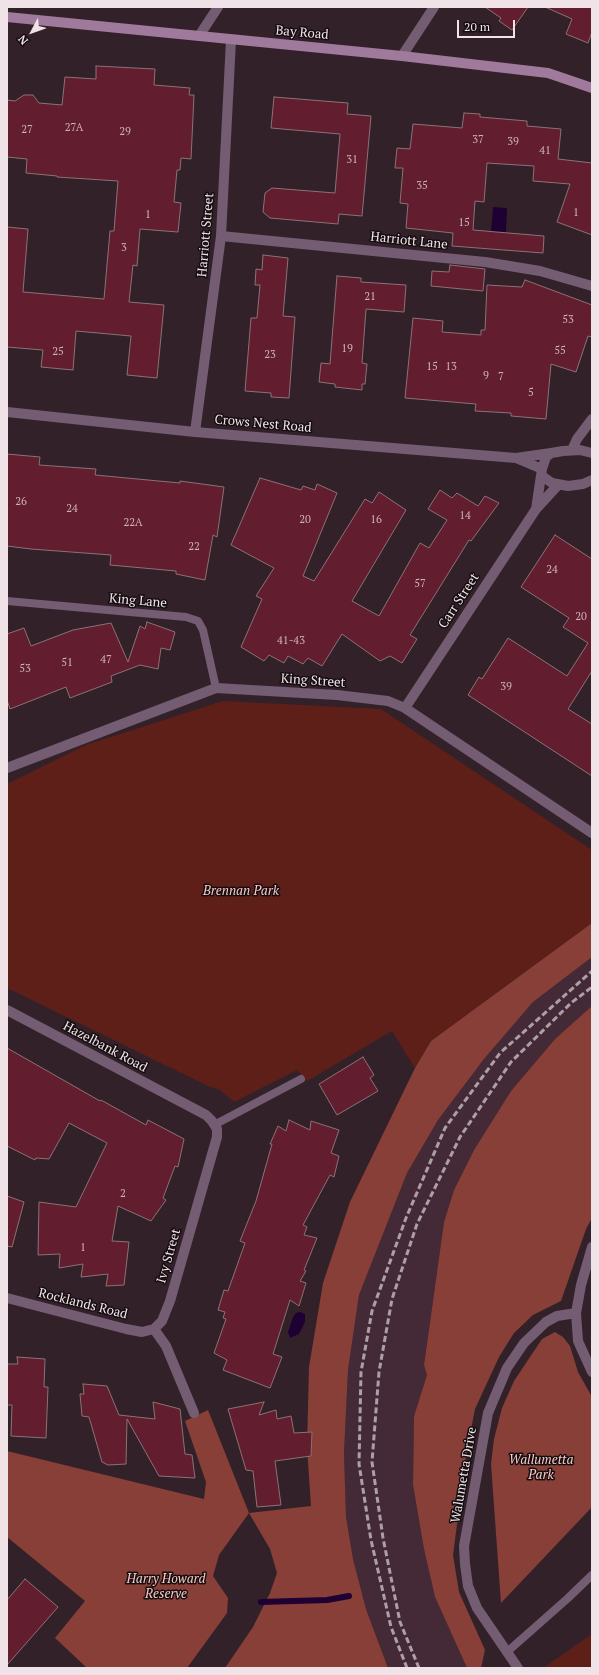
<!DOCTYPE html>
<html>
<head>
<meta charset="utf-8">
<style>
  body { margin:0 }
  #map { position:relative; width:599px; height:1675px; overflow:hidden; background:#33212a; font-family:"PT Serif",serif }
  canvas { display:block }
  .frame { position:absolute; inset:0; border:8px solid #efe3e8; pointer-events:none }
  .north { position:absolute; left:12px; top:12px; width:40px; height:40px; -webkit-text-stroke:3px #160d11; paint-order:stroke; rotate:229deg; font-size:11px; font-weight:700; line-height:16px; text-align:center; color:#efe3e8 }
  .north::after { content:''; display:block; margin:auto; width:14px; height:18px; background:#efe3e8; clip-path:polygon(50% 0,100% 100%,50% 72%,0 100%) }
  .scale { position:absolute; left:457px; top:20px; width:58px; height:18px; box-sizing:border-box; border:2px solid #efe3e8; border-top:0; padding-left:5px; font-size:12px; line-height:14px; white-space:nowrap; color:#efe3e8; -webkit-text-stroke:3px #160d11; paint-order:stroke }
</style>
</head>
<body>
<div id="map">
<canvas width="599" height="1675"></canvas>
<div class="frame"></div>
<div class="north">N</div>
<div class="scale">20 m</div>
</div>
<script>
const g = document.querySelector('canvas').getContext('2d');
g.lineJoin = 'round';
function fillPath(path, color) {
  g.fillStyle = color;
  g.fill(path, 'evenodd');
}
function poly(rows) {
  const path = new Path2D();
  for (const r of rows) {
    path.moveTo(r[0], r[1]);
    for (let i = 2; i < r.length; i += 2) path.lineTo(r[i], r[i + 1]);
  }
  return path;
}
function stroke(path, color, width, dash) {
  g.strokeStyle = color;
  g.lineWidth = width;
  g.lineCap = dash ? 'butt' : 'round';
  g.setLineDash(dash || []);
  g.stroke(path);
}
function write(font, color, halo, rows, align = 'center') {
  g.font = font + ' "PT Serif",serif';
  g.lineWidth = 3;
  g.setLineDash([]);
  g.textBaseline = 'middle';
  g.strokeStyle = halo;
  g.fillStyle = color;
  for (const [text, x, y, turn = 0] of rows) {
    g.save();
    g.translate(x, y);
    g.rotate((+turn || 0) * Math.PI / 180);
    g.textAlign = isNaN(turn) ? turn : align;
    if (halo) g.strokeText(text, 0, 0);
    g.fillText(text, 0, 0);
    g.restore();
  }
}
const built = poly([
  [592,957,592,1006,555,1039,511,1091,474,1150,454,1190,444,1222,424,1364,427,1375,414,1416,413,1485,424,1549,435,1597,467,1668,388,1668,366,1609,353,1559,346,1517,344,1453,348,1370,359,1295,407,1173,438,1120,484,1059,533,1002]
]);
const green = poly([
  [223,701,381,709,592,850,592,923,431,1041,415,1068,392,1031,307,1081,297,1070,234,1102,220,1090,208,1086,7,988,7,784,86,745],
  [592,1634,592,1668,547,1668,546,1666]
]);
const forest = poly([
  [592,923,592,957,533,1002,484,1059,438,1120,407,1173,359,1295,348,1370,344,1453,346,1517,353,1559,366,1609,388,1668,225,1668,253,1627,270,1593,277,1573,270,1549,249,1513,219,1555,213,1576,228,1598,227,1613,187,1668,87,1668,55,1638,85,1601,7,1537,7,1451,204,1499,206,1482,185,1421,208,1410,249,1513,311,1506,307,1447,309,1367,323,1283,350,1202,415,1068,431,1041],
  [592,1006,592,1218,586,1229,561,1301,533,1315,514,1333,499,1357,475,1409,466,1455,453,1555,459,1592,485,1650,481,1668,467,1668,435,1597,424,1549,413,1485,414,1416,427,1375,424,1365,444,1222,454,1190,474,1150,511,1091,555,1039],
  [555,1332,563,1337,570,1346,578,1372,592,1397,592,1507,501,1603,491,1464,494,1439,502,1408,514,1381,542,1339]
]);
const water = poly([
  [493,207,507,208,506,233,491,232],
  [300,1312,305,1314,305,1322,299,1334,290,1338,288,1332,293,1317,296,1313]
]);
const stream = poly([
  [261,1602,327,1600,349,1596]
]);
const building = poly([
  [485,7,528,7,512,30,499,21,501,18,485,7],
  [545,7,592,7,592,32,588,43,566,34,572,19,545,7],
  [96,66,155,69,154,85,190,88,189,95,194,95,191,159,181,158,180,170,177,170,174,202,181,203,178,232,140,229,137,266,133,265,129,302,164,305,157,378,127,375,131,336,76,331,73,370,41,367,43,350,7,347,7,227,28,229,23,292,104,299,110,231,114,231,118,181,57,177,57,176,26,173,27,159,7,157,7,100,15,101,24,95,33,95,39,103,62,105,65,77,96,79,96,66],
  [274,97,348,103,347,114,371,116,362,216,339,214,338,224,270,218,263,212,265,193,272,188,335,193,340,134,271,128,274,97],
  [464,113,480,114,480,117,527,121,527,126,561,129,558,159,592,163,592,235,557,222,570,184,533,181,534,166,487,163,484,202,475,201,473,230,544,236,543,253,452,246,453,233,406,228,408,204,400,203,403,168,395,168,397,148,410,149,413,124,462,128,464,113],
  [263,255,288,258,283,316,295,317,289,398,271,397,271,393,245,391,251,318,257,318,260,285,255,285,256,269,262,270,263,255],
  [450,265,485,269,483,291,431,286,432,271,449,272,450,265],
  [337,276,361,278,361,282,406,285,404,312,366,309,362,363,367,364,365,384,362,384,362,390,335,387,335,384,319,382,321,363,330,364,337,276],
  [525,280,592,305,592,337,588,336,576,372,551,364,546,419,511,416,511,413,475,411,476,404,405,398,413,318,443,321,442,332,481,335,481,330,485,330,487,285,522,287,525,280],
  [7,454,40,457,39,465,96,469,95,475,180,483,180,481,224,487,217,537,213,535,205,580,176,574,176,571,110,565,111,555,31,549,7,546,7,454],
  [260,478,301,490,303,486,315,490,317,484,337,493,303,576,314,581,365,499,372,503,379,492,406,510,352,601,379,616,420,543,429,548,447,520,428,509,440,490,452,498,457,493,478,506,485,496,499,503,471,541,469,540,410,635,417,639,402,663,390,656,380,661,342,634,322,666,308,658,303,664,288,656,284,663,269,655,264,661,241,647,262,599,256,596,274,568,231,545,260,478],
  [555,535,592,559,592,671,568,709,592,724,592,776,468,695,479,677,482,679,508,638,567,676,588,643,563,627,569,618,521,587,555,535],
  [147,622,175,632,170,650,161,648,158,669,140,665,111,676,112,682,70,698,66,687,10,709,7,700,7,634,24,628,31,646,73,630,111,623,128,662,140,626,145,629,147,622],
  [7,1048,100,1101,101,1100,146,1125,148,1120,184,1139,178,1167,175,1166,163,1198,166,1200,151,1221,118,1206,112,1241,129,1242,124,1285,106,1286,108,1274,81,1277,83,1264,59,1268,60,1254,38,1255,39,1202,76,1207,107,1143,69,1123,49,1159,36,1158,35,1160,7,1146,7,1048],
  [363,1057,374,1075,370,1078,378,1091,337,1115,319,1084,363,1057],
  [289,1120,310,1130,311,1121,339,1130,331,1153,339,1156,334,1177,330,1175,303,1225,307,1227,304,1235,317,1238,304,1270,306,1271,300,1281,306,1283,299,1306,290,1300,273,1354,282,1357,270,1388,223,1370,227,1360,214,1353,226,1319,223,1318,225,1312,218,1310,224,1290,228,1291,245,1243,240,1241,256,1201,272,1144,270,1144,278,1126,286,1131,289,1120],
  [7,1196,24,1202,12,1247,7,1246,7,1196],
  [17,1357,45,1359,44,1387,48,1387,46,1438,11,1436,12,1405,7,1405,7,1364,18,1364,17,1357],
  [83,1384,107,1386,119,1415,155,1419,153,1402,180,1409,185,1454,192,1455,195,1478,159,1476,127,1419,126,1464,108,1465,102,1462,89,1417,82,1416,80,1394,84,1394,83,1384],
  [264,1402,259,1415,276,1410,277,1419,291,1416,294,1433,312,1432,311,1456,275,1461,281,1505,257,1507,253,1471,246,1470,228,1409,264,1402],
  [25,1579,58,1607,7,1665,7,1600,25,1579]
]);
const lane = poly([
  [7,601,186,617,198,621,203,630,216,688],
  [214,1125,301,1079],
  [507,1652,567,1599,592,1575]
]);
const street = poly([
  [199,36,218,7],
  [402,56,434,7],
  [221,236,485,262,540,271,592,286],
  [7,412,195,432,516,458,551,453],
  [195,432,221,236,231,40],
  [572,450,577,439,592,419],
  [516,458,542,469],
  [542,476,552,483,568,486,583,484,592,480],
  [536,509,542,469,546,457,551,453,563,451,580,450,592,453],
  [405,708,536,509,558,485],
  [7,768,216,688,337,695,388,701,405,708,592,833],
  [7,1010,206,1115,212,1121,217,1129,217,1137,170,1301,162,1321,154,1329],
  [592,1247,581,1285,576,1313,578,1341,592,1372],
  [7,1298,126,1329,142,1332,154,1329],
  [154,1329,166,1346,194,1413],
  [518,1668,477,1608,468,1586,465,1564,464,1546,488,1413,507,1368,524,1343,546,1322,557,1316,576,1313]
]);
const secondary = poly([
  [7,17,402,56,548,73,592,88]
]);
const rail = poly([
  [407,1668,391,1627,371,1540,359,1464,361,1372,372,1311,406,1218,445,1128,500,1053,592,971],
  [419,1668,400,1622,383,1538,372,1462,379,1372,392,1299,417,1224,460,1137,511,1062,571,1003,592,987]
]);
const numberNames = [
  ["27A",74,128],
  ["27",27,130],
  ["29",125,132],
  ["37",478,140],
  ["39",513,142],
  ["41",545,151],
  ["31",352,160],
  ["35",422,186],
  ["1",576,213],
  ["1",148,215],
  ["15",464,223],
  ["3",124,248],
  ["21",370,297],
  ["53",568,320],
  ["19",347,349],
  ["55",560,351],
  ["25",58,352],
  ["23",270,355],
  ["15",432,367],
  ["13",451,367],
  ["9",486,376],
  ["7",501,377],
  ["5",531,393],
  ["26",21,502],
  ["24",72,509],
  ["14",465,516],
  ["20",305,520],
  ["16",376,520],
  ["22A",133,523],
  ["22",194,547],
  ["24",552,570],
  ["57",420,584],
  ["20",581,617],
  ["41-43",291,641],
  ["47",106,660],
  ["51",67,663],
  ["53",25,669],
  ["39",506,687],
  ["2",123,1194],
  ["1",83,1248]
];
const streetNames = [
  ["Bay Road",302,33,5],
  ["Harriott Street",206,235,-85],
  ["Harriott Lane",409,241,6],
  ["Crows Nest Road",263,424,5],
  ["King Lane",138,601,5],
  ["Carr Street",459,601,-57],
  ["King Street",313,681,4],
  ["Hazelbank Road",105,1047,28],
  ["Ivy Street",169,1256,-74],
  ["Rocklands Road",83,1304,14],
  ["Walumetta Drive",464,1475,-80]
];
const parkNames = [
  ["Brennan Park",241,891],
  ["Wallumetta",541,1460],
  ["Park",541,1475],
  ["Harry Howard",166,1579],
  ["Reserve",166,1594]
];
fillPath(built, '#432a36');
fillPath(green, '#5e1f19');
fillPath(forest, '#873f37');
fillPath(water, '#1f0032');
stroke(stream, '#1f0032', 6);
fillPath(building, '#621d2f');
stroke(building, '#8b7276', 1);
stroke(lane, '#745d73', 8);
stroke(street, '#745d73', 10);
stroke(secondary, '#a07a9d', 10);
stroke(rail, '#ae9fa6', 3, [6, 3]);
write('11px', '#ccb2ba', null, numberNames);
write('13px', '#efe3e8', '#160d11', streetNames);
write('italic 13px', '#f8cbc4', '#160d11', parkNames);
</script>
</body>
</html>
